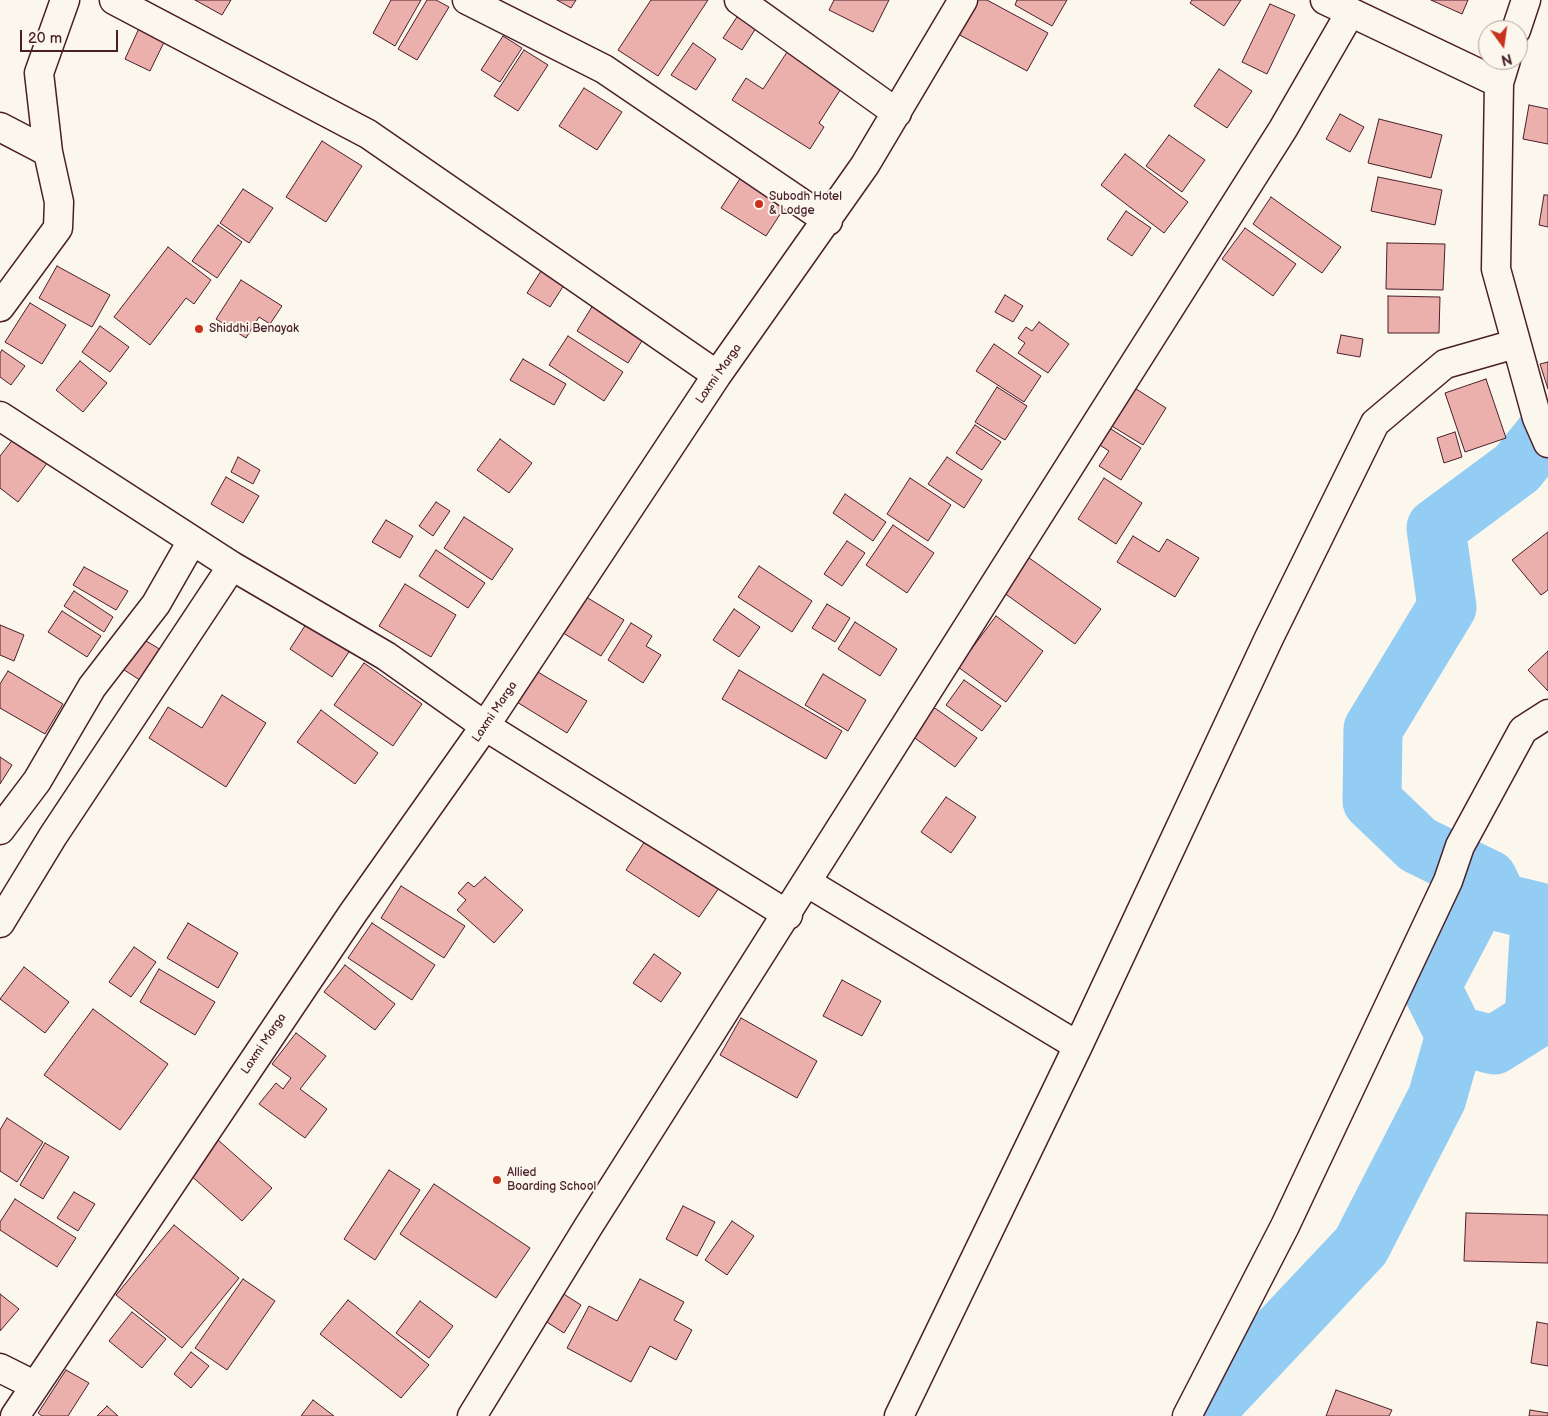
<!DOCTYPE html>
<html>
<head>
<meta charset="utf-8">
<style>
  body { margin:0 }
  #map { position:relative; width:1548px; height:1416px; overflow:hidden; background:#fbf7ec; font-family:"Balsamiq Sans",sans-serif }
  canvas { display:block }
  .north { position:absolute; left:1478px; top:20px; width:50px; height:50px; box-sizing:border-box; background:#fbf7ec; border:1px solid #b4a19f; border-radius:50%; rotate:166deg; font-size:14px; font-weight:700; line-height:20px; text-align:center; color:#4a1f2b }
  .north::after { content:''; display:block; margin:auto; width:18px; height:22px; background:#c8321e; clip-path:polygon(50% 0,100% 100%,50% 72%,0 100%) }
  .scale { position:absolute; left:20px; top:30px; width:98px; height:22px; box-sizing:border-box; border:2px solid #4a1f2b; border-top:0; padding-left:6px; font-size:15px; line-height:18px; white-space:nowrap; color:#4a1f2b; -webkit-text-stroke:4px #fbf7ec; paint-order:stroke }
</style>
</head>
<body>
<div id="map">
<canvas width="1548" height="1416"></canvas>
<div class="north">N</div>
<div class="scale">20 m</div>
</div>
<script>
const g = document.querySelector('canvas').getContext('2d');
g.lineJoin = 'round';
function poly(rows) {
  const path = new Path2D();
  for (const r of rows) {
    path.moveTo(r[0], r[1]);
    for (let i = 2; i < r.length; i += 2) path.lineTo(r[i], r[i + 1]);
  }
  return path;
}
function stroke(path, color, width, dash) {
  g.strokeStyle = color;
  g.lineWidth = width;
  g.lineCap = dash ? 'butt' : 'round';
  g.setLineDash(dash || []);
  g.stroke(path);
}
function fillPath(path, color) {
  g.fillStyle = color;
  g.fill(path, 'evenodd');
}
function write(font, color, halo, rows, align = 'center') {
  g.font = font + ' "Balsamiq Sans",sans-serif';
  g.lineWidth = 4;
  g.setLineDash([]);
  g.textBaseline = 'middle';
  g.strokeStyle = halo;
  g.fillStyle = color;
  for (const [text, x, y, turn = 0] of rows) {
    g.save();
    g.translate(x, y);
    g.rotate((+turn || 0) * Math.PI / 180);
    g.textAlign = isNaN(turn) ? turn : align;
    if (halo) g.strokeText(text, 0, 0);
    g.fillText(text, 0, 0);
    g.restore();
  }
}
const river = poly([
  [1455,1035,1494,1045,1534,1020,1539,936,1547,914,1499,902,1488,879],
  [1208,1416,1216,1400,1361,1246,1437,1098,1455,1035,1431,987,1488,879,1418,845,1372,801,1373,729,1447,607,1436,528,1517,468,1548,430]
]);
const building = poly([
  [195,0,231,0,222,15,195,0],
  [391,0,421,0,395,46,373,33,391,0],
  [427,0,436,0,449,7,417,60,398,49,427,0],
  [557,0,576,0,571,8,557,0],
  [651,0,708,0,658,76,618,50,651,0],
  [834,0,889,0,873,32,829,10,834,0],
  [974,0,987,0,1048,33,1027,71,956,33,974,0],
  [1017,0,1067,0,1052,26,1015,5,1017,0],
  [1192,0,1241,0,1224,26,1190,3,1192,0],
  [1431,0,1468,0,1462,14,1431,0],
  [1270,4,1295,15,1267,74,1242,62,1270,4],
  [737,17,756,28,742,50,723,38,737,17],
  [141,24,167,36,150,71,125,59,141,24],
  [503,36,522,48,500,82,481,70,503,36],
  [693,43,716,59,696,90,671,75,693,43],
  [791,46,846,81,819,123,824,127,810,149,732,100,746,78,763,89,791,46],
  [524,50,548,65,518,111,494,96,524,50],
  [1219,69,1252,91,1227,128,1194,106,1219,69],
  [584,88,622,112,597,150,559,126,584,88],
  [1529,105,1548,109,1548,144,1523,139,1529,105],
  [1340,114,1364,127,1350,152,1326,139,1340,114],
  [1379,119,1442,135,1431,178,1368,163,1379,119],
  [1169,135,1205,160,1182,192,1146,166,1169,135],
  [322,141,362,166,326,222,286,197,322,141],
  [1125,154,1188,202,1164,233,1101,185,1125,154],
  [745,171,790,199,766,236,721,208,745,171],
  [1378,177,1442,190,1435,225,1371,211,1378,177],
  [243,189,273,208,249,243,220,223,243,189],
  [1544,195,1548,195,1548,227,1539,225,1544,195],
  [1271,197,1341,247,1322,273,1253,224,1271,197],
  [1126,211,1151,228,1132,256,1107,239,1126,211],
  [218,225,242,242,217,278,192,261,218,225],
  [1245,228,1296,264,1273,296,1222,259,1245,228],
  [1387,243,1445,244,1443,290,1386,289,1387,243],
  [168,247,211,280,194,304,186,298,150,345,114,317,168,247],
  [57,266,110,295,92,327,39,298,57,266],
  [541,271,564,285,550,307,527,293,541,271],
  [241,280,282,306,270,324,259,317,246,338,216,319,241,280],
  [1005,295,1023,306,1013,322,995,312,1005,295],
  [1388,296,1440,297,1439,333,1388,333,1388,296],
  [598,297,647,333,628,363,577,331,598,297],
  [30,303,66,325,42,364,5,342,30,303],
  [1039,322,1069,344,1048,373,1018,353,1025,343,1018,338,1026,327,1032,331,1039,322],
  [100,326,129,347,110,372,82,352,100,326],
  [1341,335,1363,339,1360,357,1337,353,1341,335],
  [568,336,623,372,604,401,549,365,568,336],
  [994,344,1041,376,1024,402,976,371,994,344],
  [2,350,25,366,11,385,0,377,0,353,2,350],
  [523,359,566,384,554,405,510,380,523,359],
  [80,361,107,383,83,412,56,390,80,361],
  [1548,362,1548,389,1540,364,1548,362],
  [1486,379,1506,438,1465,452,1445,393,1486,379],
  [997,387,1027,406,1005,440,975,422,997,387],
  [1133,387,1166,408,1143,445,1110,425,1133,387],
  [1103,424,1141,448,1121,480,1099,466,1109,451,1092,440,1103,424],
  [975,425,1001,442,982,470,956,453,975,425],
  [1455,432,1462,457,1444,463,1437,438,1455,432],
  [18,433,51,458,18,502,0,488,0,456,18,433],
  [500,439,532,463,509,493,477,470,500,439],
  [238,457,260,470,253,484,231,472,238,457],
  [947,457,982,480,964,508,928,484,947,457],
  [226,477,259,496,243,523,211,504,226,477],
  [910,478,951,505,928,541,887,514,910,478],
  [1104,478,1142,503,1116,544,1078,519,1104,478],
  [845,494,886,522,873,541,833,513,845,494],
  [436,502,450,511,433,536,419,526,436,502],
  [464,517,513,549,492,580,444,548,464,517],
  [386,520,413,536,400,558,372,542,386,520],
  [893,525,934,553,907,593,866,565,893,525],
  [1548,532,1548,590,1541,595,1512,560,1548,532],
  [1133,536,1159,552,1167,539,1199,558,1175,597,1117,562,1133,536],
  [847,541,865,553,842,586,824,574,847,541],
  [436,550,485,583,468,608,419,576,436,550],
  [1025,555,1101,609,1075,644,1000,590,1025,555],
  [759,566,812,601,792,632,738,597,759,566],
  [84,567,128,591,116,610,73,585,84,567],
  [405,584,456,615,431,657,379,626,405,584],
  [74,591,113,617,104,632,64,606,74,591],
  [578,592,624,620,601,656,555,628,578,592],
  [827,604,850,618,835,642,812,628,827,604],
  [734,609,760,627,739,657,713,640,734,609],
  [62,611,101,636,87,657,48,632,62,611],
  [996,616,1043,651,1006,702,958,667,996,616],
  [310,618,353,646,332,677,290,649,310,618],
  [855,622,897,649,880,676,838,649,855,622],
  [631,623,652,636,646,646,661,655,643,683,608,660,631,623],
  [0,625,24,635,14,661,0,655,0,625],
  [138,636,166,653,146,684,118,666,138,636],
  [1548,651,1548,691,1528,670,1548,651],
  [364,663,422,704,393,746,334,705,364,663],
  [531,668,587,701,567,733,512,699,531,668],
  [739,670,842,731,826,759,722,699,739,670],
  [8,671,63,704,45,734,0,708,0,684,8,671],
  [823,674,866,700,848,731,805,705,823,674],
  [964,680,1001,706,982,731,946,705,964,680],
  [222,695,266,723,226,787,149,738,168,707,202,728,222,695],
  [925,701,977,738,955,767,905,731,925,701],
  [321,710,378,753,355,784,297,742,321,710],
  [0,757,12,765,0,784,0,757],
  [946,797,976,817,951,853,921,832,946,797],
  [647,838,721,885,699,917,626,870,647,838],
  [485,877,523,910,494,943,457,910,466,900,458,893,468,882,474,887,485,877],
  [401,886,465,926,444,958,381,918,401,886],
  [188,923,238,953,218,988,167,958,188,923],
  [372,923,435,965,412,1000,348,958,372,923],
  [134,947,156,962,131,997,109,982,134,947],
  [654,954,681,973,661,1002,633,983,654,954],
  [345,965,395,1004,375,1030,324,992,345,965],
  [24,967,69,1002,45,1033,0,999,24,967],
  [159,969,215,1002,195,1035,140,1002,159,969],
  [842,980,881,1001,862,1036,823,1016,842,980],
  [93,1009,168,1064,120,1130,44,1075,93,1009],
  [741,1018,817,1061,797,1098,720,1055,741,1018],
  [296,1033,326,1056,300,1089,327,1109,305,1138,259,1104,276,1083,283,1089,291,1078,272,1064,296,1033],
  [7,1118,43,1142,17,1182,0,1171,0,1130,7,1118],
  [218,1140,272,1188,242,1221,188,1173,218,1140],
  [45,1143,69,1157,43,1199,20,1185,45,1143],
  [389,1170,420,1190,375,1260,344,1239,389,1170],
  [434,1184,530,1248,496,1298,400,1234,434,1184],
  [74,1192,95,1204,78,1231,57,1218,74,1192],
  [15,1199,76,1238,57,1267,0,1230,0,1222,15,1199],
  [683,1206,715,1222,697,1256,666,1239,683,1206],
  [1466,1213,1548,1215,1548,1263,1464,1261,1466,1213],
  [732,1221,754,1236,727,1275,705,1260,732,1221],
  [174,1225,239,1278,182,1348,116,1295,174,1225],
  [243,1279,275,1301,227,1370,195,1348,243,1279],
  [640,1279,684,1302,674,1320,692,1330,676,1360,650,1346,631,1382,567,1348,589,1306,617,1321,640,1279],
  [559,1291,581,1305,564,1333,542,1319,559,1291],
  [0,1294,19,1309,0,1331,0,1294],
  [348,1300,429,1365,401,1398,320,1334,348,1300],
  [420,1301,453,1326,429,1358,396,1333,420,1301],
  [132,1312,166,1339,142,1368,109,1341,132,1312],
  [1537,1322,1548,1324,1548,1366,1531,1363,1537,1322],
  [191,1352,209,1366,191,1388,174,1374,191,1352],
  [66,1370,89,1383,68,1416,42,1416,38,1413,66,1370],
  [1336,1390,1392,1410,1389,1416,1326,1416,1336,1390],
  [313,1400,334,1416,301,1416,313,1400],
  [107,1406,118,1416,97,1416,107,1406],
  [1530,1410,1548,1413,1548,1416,1529,1416,1530,1410]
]);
const minor = poly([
  [114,0,368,134,717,375],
  [467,0,604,69,828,221],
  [739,0,897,113],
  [1325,0,1499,83],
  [1516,30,1526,0],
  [1506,60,1499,83,1496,269,1537,418,1548,443],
  [0,127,48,152],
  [0,307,58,228,59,202,48,152,39,73,65,0],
  [0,416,232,566,386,656,485,726,788,915],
  [0,830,37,781,92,687,156,604,192,541],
  [808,883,1078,1046],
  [0,923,53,836,232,566],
  [0,1368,34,1385],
  [15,1416,353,913,485,726,717,375,865,165,963,0],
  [472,1416,588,1227,1283,129,1350,13],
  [899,1416,1078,1046,1269,638,1375,423,1445,364,1515,344],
  [1187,1416,1285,1226,1448,881,1460,846,1523,730,1548,714]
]);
const markers = [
  [759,204,5,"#c8321e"],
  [199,329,5,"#c8321e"],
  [497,1180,5,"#c8321e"]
];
const poiNames = [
  ["Subodh Hotel",769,197],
  ["& Lodge",769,211],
  ["Shiddhi Benayak",209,329],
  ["Allied",507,1173],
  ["Boarding School",507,1187]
];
const streetNames = [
  ["Laxmi Marga",719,374,-55],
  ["Laxmi Marga",495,712,-56],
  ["Laxmi Marga",264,1044,-56]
];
stroke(river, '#94cdf4', 59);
fillPath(building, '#ecb0ac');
stroke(building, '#4a1f2b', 1);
stroke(minor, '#4a1f2b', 31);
stroke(minor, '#fbf7ec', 28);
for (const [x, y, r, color] of markers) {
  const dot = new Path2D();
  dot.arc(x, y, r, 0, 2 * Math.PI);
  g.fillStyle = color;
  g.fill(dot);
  stroke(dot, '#fbf7ec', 2);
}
write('12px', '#4a1f2b', '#fbf7ec', poiNames, 'left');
write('12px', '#4a1f2b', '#fbf7ec', streetNames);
</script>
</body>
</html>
